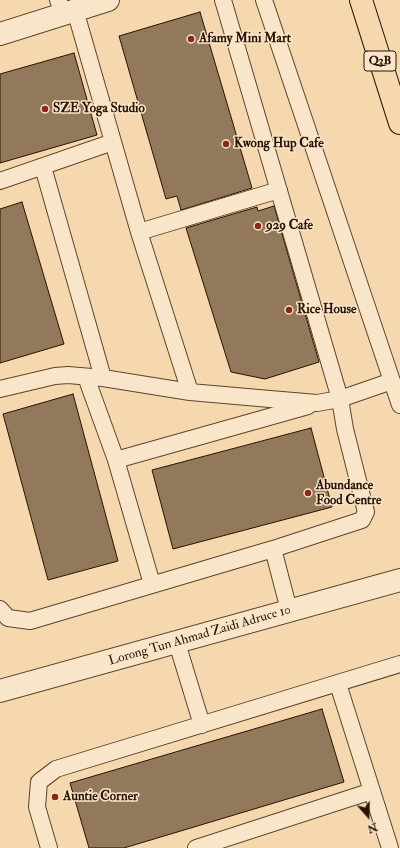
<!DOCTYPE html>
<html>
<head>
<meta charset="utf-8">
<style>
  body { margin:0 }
  #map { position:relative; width:400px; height:848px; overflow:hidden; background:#f6d8ae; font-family:"IM FELL Double Pica",serif }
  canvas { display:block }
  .north { position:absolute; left:348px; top:796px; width:40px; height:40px; -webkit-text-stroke:3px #f9e6ca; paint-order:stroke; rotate:160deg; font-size:11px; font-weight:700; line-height:16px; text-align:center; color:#281302 }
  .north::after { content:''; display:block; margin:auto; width:14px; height:18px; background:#281302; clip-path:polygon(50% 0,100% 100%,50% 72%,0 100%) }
</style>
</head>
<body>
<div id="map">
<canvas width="400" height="848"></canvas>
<div class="north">N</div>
</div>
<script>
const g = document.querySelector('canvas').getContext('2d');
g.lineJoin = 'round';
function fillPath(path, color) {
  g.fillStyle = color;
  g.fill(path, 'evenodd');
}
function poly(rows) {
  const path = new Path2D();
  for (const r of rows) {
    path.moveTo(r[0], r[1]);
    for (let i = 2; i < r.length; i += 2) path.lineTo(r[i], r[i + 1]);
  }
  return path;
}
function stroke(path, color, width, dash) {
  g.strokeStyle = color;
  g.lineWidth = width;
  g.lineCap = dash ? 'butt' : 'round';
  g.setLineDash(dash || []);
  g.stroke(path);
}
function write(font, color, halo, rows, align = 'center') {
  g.font = font + ' "IM FELL Double Pica",serif';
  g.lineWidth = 3;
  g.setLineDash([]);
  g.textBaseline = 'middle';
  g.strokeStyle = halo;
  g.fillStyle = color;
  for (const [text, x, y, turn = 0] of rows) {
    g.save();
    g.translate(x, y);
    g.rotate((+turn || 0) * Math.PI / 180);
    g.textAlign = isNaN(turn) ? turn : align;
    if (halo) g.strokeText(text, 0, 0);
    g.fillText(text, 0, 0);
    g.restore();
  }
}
const building = poly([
  [200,12,252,188,181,210,177,196,166,199,119,36,200,12],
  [74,53,97,135,0,163,0,74,74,53],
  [22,202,64,344,0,363,0,209,22,202],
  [274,206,319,362,265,379,231,372,186,228,257,207,258,211,274,206],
  [73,394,118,561,48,580,3,414,73,394],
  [311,428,332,507,173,549,152,470,311,428],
  [322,709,344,782,124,848,89,848,70,783,322,709]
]);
const service = poly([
  [58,0,64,14],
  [223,0,340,399,392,381],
  [264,0,400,405],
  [75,10,139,232,190,392],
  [43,167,103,378],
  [0,181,113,142],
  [139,232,279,190],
  [86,377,116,460,152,584],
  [0,389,55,376,68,375,103,378,190,392,270,399,317,403,340,399,345,429,366,512,362,520,273,549,30,621,8,618,0,609],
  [116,460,308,406],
  [273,549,289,610],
  [177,643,202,725],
  [338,684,390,848],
  [49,848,37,807,39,782,56,769,400,664],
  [196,848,372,791]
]);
const minor = poly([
  [0,34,108,0],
  [0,691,400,580]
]);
const primary = poly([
  [361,0,400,123]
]);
const markers = [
  [191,39,4,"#8f2418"],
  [45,109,4,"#8f2418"],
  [226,144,4,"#8f2418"],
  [258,226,4,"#8f2418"],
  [289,310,4,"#8f2418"],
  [308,493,4,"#8f2418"],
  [55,797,4,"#8f2418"]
];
const shields = [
  [380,61,32]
];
const shieldNames = [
  ["Q3B",380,61]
];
const poiNames = [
  ["Afamy Mini Mart",199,39],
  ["SZE Yoga Studio",53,109],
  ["Kwong Hup Cafe",234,144],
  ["929 Cafe",266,226],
  ["Rice House",297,310],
  ["Abundance",316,486],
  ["Food Centre",316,501],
  ["Auntie Corner",63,797]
];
const streetNames = [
  ["Lorong Tun Ahmad Zaidi Adruce 10",200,636,-16]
];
fillPath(building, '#93795b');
stroke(building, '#281302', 1);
stroke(service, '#5c442d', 18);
stroke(minor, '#5c442d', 24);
stroke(primary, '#281302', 24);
stroke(service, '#f9e6ca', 16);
stroke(minor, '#f9e6ca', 22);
stroke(primary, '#f6d8ae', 22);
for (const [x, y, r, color] of markers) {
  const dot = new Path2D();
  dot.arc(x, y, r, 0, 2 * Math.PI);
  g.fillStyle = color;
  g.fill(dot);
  stroke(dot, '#f9e6ca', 1.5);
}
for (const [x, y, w] of shields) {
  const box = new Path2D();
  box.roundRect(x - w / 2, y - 10, w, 20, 3);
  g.fillStyle = '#f9e6ca';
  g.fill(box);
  stroke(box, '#281302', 1);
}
write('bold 12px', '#281302', null, shieldNames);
write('bold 13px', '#281302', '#f9e6ca', poiNames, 'left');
write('13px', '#281302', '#f9e6ca', streetNames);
</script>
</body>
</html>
